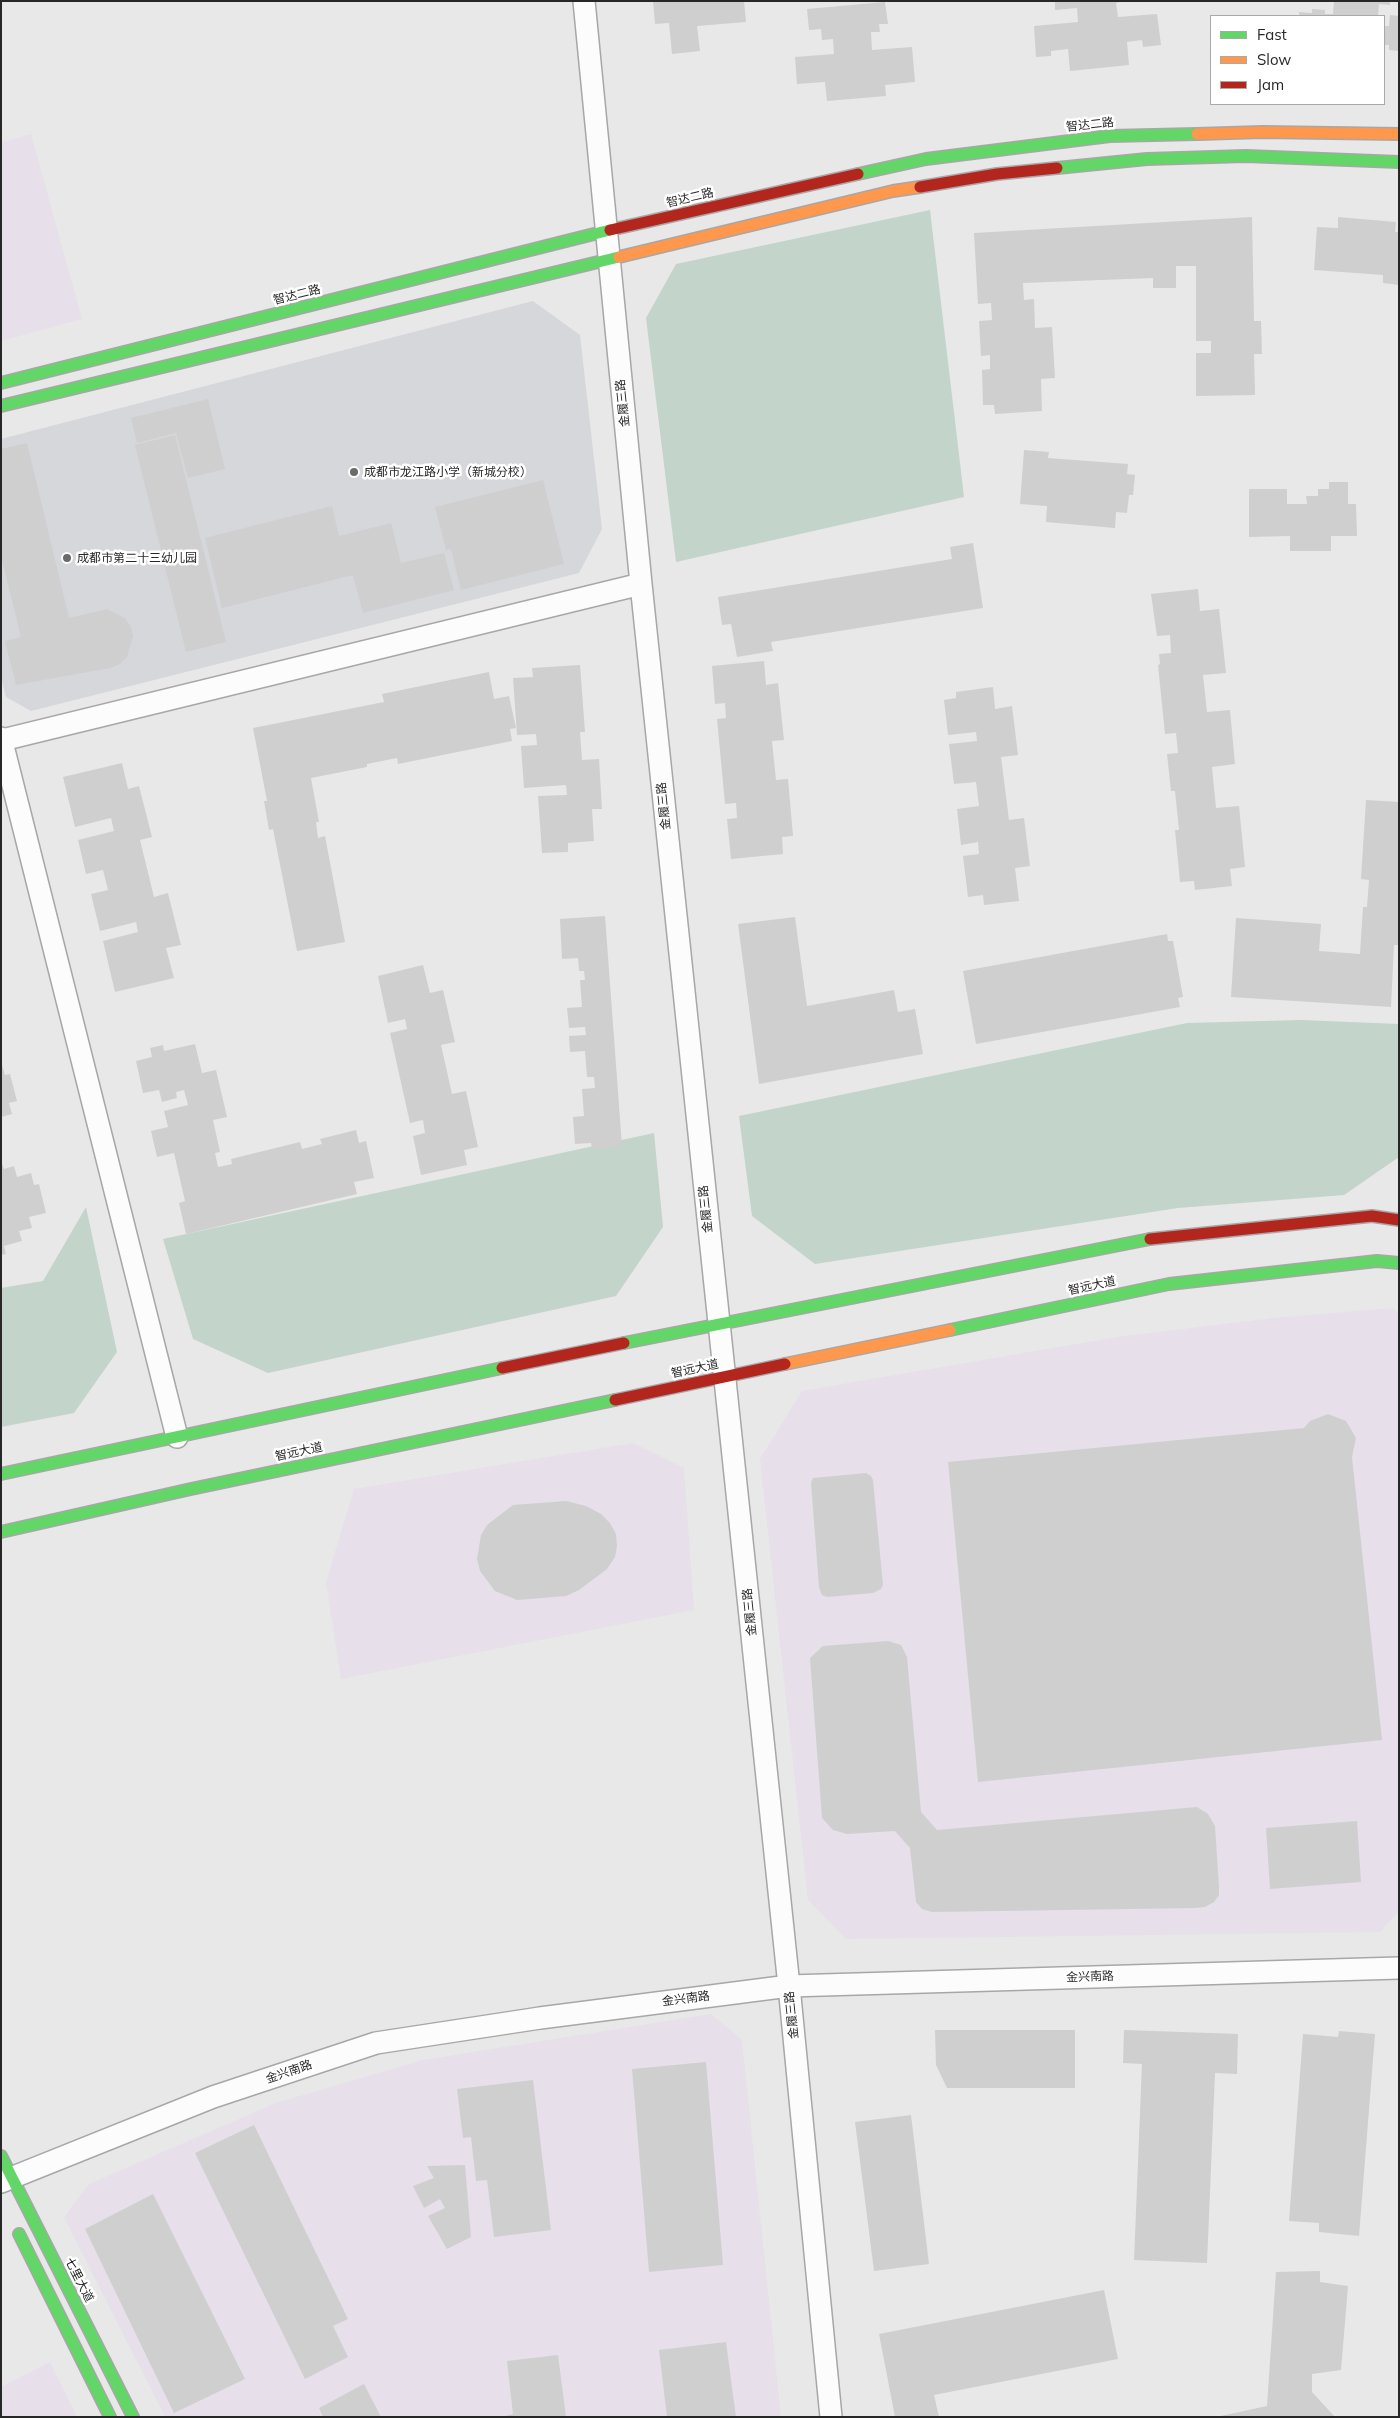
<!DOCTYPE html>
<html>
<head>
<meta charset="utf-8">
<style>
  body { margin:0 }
  #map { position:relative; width:1400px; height:2418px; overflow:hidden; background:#e8e8e8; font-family:Mulish,sans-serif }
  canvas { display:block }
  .frame { position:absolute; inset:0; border:2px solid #272727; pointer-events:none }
  .legend { position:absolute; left:1210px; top:15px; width:175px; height:90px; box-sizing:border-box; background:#fff; border:1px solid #a9a9a9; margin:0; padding:6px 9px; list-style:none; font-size:15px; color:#272727 }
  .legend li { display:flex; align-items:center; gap:10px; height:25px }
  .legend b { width:25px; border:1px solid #a9a9a9 }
</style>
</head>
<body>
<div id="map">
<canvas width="1400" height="2418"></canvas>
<div class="frame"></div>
<ul class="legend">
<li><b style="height:6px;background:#63d668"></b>Fast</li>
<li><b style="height:6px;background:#ff974d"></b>Slow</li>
<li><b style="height:6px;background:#b3261e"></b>Jam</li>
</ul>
</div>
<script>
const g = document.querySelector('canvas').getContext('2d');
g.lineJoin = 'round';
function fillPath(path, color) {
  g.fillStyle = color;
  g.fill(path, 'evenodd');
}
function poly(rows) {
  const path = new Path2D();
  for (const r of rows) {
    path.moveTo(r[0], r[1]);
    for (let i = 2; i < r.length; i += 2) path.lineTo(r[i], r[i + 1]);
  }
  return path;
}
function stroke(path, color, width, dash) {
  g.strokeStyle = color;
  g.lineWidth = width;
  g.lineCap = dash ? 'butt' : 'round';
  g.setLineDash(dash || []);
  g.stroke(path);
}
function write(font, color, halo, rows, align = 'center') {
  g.font = font + ' Mulish,"Noto Sans SC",sans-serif';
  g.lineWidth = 5;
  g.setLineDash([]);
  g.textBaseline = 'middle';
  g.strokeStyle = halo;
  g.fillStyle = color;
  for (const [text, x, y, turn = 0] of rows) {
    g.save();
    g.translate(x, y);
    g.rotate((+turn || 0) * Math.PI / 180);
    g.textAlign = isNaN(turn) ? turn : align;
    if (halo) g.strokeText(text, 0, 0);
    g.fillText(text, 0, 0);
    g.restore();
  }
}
const commercial = poly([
  [31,134,82,319,1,341,1,143],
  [1393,1308,1399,1314,1399,1911,1380,1932,846,1939,808,1900,760,1459,802,1391,1117,1337,1273,1318],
  [633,1443,684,1468,694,1610,341,1679,326,1582,354,1489],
  [711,2014,742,2040,781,2417,165,2417,64,2217,89,2184,276,2103,423,2060],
  [50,2362,77,2417,1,2417,1,2387]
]);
const built = poly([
  [533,301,580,335,602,529,579,573,31,711,6,697,1,677,1,439]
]);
const green = poly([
  [930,210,964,497,676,562,646,318,676,264],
  [1301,1020,1399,1024,1399,1157,1344,1195,1178,1208,815,1264,752,1216,739,1116,1187,1023],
  [654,1133,663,1227,616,1296,268,1373,193,1339,163,1239],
  [86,1207,117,1352,74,1413,1,1427,1,1288,43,1281]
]);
const building = poly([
  [653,1,744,1,746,22,697,26,700,51,672,54,669,23,655,24],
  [1055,1,1123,1,1116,3,1118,17,1157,14,1161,45,1143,47,1142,40,1127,42,1129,65,1070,71,1068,49,1051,51,1051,56,1036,57,1034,26,1078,22,1077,8,1055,10],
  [1334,1,1390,1,1390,5,1379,4,1378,16,1299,16,1299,12,1312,13,1312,9,1325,10,1325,14,1333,14],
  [885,2,888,24,879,24,880,32,871,32,872,50,912,47,915,82,885,85,886,96,827,101,825,82,797,84,795,57,834,54,833,39,822,40,821,29,809,30,807,9],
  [1390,15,1399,16,1399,51,1389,50,1389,45,1384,45,1384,26,1389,26],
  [1252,217,1254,321,1261,321,1262,354,1254,354,1255,395,1196,396,1196,353,1211,353,1211,341,1196,341,1196,266,1176,266,1176,288,1153,288,1153,278,1023,283,1024,300,1034,299,1035,328,1052,327,1055,378,1041,379,1042,411,995,414,994,405,983,405,982,370,990,369,990,355,981,356,979,321,992,320,991,303,978,304,974,233],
  [1338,217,1396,222,1395,232,1399,232,1399,285,1383,283,1383,275,1314,270,1317,227,1338,228],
  [208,399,225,469,188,478,176,433,137,443,131,418],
  [175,435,226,642,186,652,135,445],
  [27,443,69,618,107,609,125,618,131,627,133,637,127,657,120,664,110,668,16,685,5,641,21,637,1,556,1,449],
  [1024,450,1049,452,1048,458,1128,464,1127,474,1135,475,1133,495,1129,495,1127,513,1116,512,1115,528,1046,522,1047,506,1020,504],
  [543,480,564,564,461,590,451,549,446,550,435,507],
  [1329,482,1348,482,1348,504,1356,504,1357,536,1331,536,1331,551,1290,551,1290,536,1249,537,1249,489,1287,489,1287,504,1307,504,1306,496,1318,496,1318,489,1329,489],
  [332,506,339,536,391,523,401,563,444,553,454,590,363,613,353,575,222,608,205,538],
  [973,543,983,608,771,642,773,651,737,657,731,624,722,625,718,597,952,559,950,547],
  [1198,589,1200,611,1219,609,1226,673,1203,675,1207,712,1230,710,1235,764,1212,767,1216,808,1239,806,1245,867,1230,869,1232,886,1195,890,1194,881,1180,882,1175,830,1179,830,1175,791,1171,791,1167,754,1178,753,1176,733,1165,734,1158,665,1160,664,1159,654,1171,653,1170,635,1157,636,1151,594],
  [764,661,766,685,778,683,784,740,772,741,776,780,788,779,793,836,782,837,783,854,731,859,727,819,737,818,736,803,725,804,717,719,726,718,725,703,715,704,712,666],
  [580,665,585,732,580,732,582,760,599,759,602,809,592,809,594,841,568,843,568,852,542,853,538,796,567,795,566,785,524,788,521,746,537,745,536,734,517,735,513,678,533,677,532,668],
  [489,672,494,699,509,696,516,728,510,729,512,741,398,764,397,758,367,764,367,767,311,778,319,822,316,822,318,838,325,836,345,942,297,951,273,829,269,830,264,801,267,801,253,728,384,702,382,694],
  [993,687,995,709,1012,706,1018,755,1001,757,1009,820,1024,818,1030,866,1015,868,1019,901,984,905,983,895,968,897,963,856,979,854,978,842,961,845,957,809,979,806,976,782,954,784,949,744,977,741,976,732,948,735,944,700,956,698,956,692],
  [122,763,128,789,139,786,152,837,140,840,154,897,168,893,181,945,166,948,174,978,115,992,103,941,138,932,136,922,100,931,91,894,108,890,103,870,86,874,78,840,114,831,111,818,75,827,63,777],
  [1366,800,1399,802,1399,945,1394,945,1391,1007,1231,997,1236,918,1321,924,1319,951,1360,954,1363,907,1367,907,1369,880,1361,879],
  [605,916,622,1146,592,1149,591,1143,575,1144,573,1117,584,1116,582,1089,595,1088,594,1077,587,1077,585,1051,570,1052,569,1036,586,1035,585,1027,569,1028,567,1008,582,1007,580,980,585,980,584,971,579,971,578,958,562,959,560,919],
  [795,917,807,1006,894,990,898,1012,915,1009,923,1054,759,1084,738,924],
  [1167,934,1168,941,1173,941,1183,997,1178,998,1180,1007,976,1044,963,971],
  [423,965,430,993,443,990,455,1042,441,1045,452,1094,466,1091,478,1147,464,1150,467,1165,421,1175,413,1136,425,1133,423,1120,410,1123,390,1033,407,1029,405,1019,388,1023,378,976],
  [195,1044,202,1073,216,1070,227,1117,213,1120,220,1152,215,1153,218,1167,232,1164,231,1159,300,1142,302,1149,322,1144,320,1139,356,1130,359,1143,366,1141,374,1178,354,1182,357,1194,186,1234,179,1203,185,1201,174,1153,157,1157,151,1131,168,1127,164,1111,188,1105,184,1090,176,1092,177,1098,162,1102,159,1090,143,1093,136,1061,152,1057,150,1048,163,1045,164,1051],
  [1,1062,5,1075,10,1074,17,1101,9,1103,12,1114,1,1117],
  [1,1161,4,1169,14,1166,17,1177,31,1173,34,1185,39,1184,46,1213,29,1217,32,1228,19,1231,22,1241,4,1246,6,1254,1,1255],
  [1328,1414,1346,1421,1356,1438,1352,1457,1382,1740,978,1782,948,1462,1304,1428,1310,1421],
  [866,1473,871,1476,873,1480,883,1585,881,1589,873,1593,827,1597,822,1595,819,1587,811,1483,813,1478],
  [566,1501,586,1506,601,1514,610,1523,616,1534,617,1546,615,1557,607,1569,579,1590,566,1596,517,1600,495,1591,480,1571,477,1559,481,1535,487,1525,513,1505],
  [888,1641,901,1645,907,1657,921,1812,937,1830,1197,1807,1208,1814,1215,1826,1219,1887,1219,1895,1214,1902,1205,1907,1195,1908,932,1912,922,1909,916,1902,910,1848,895,1831,847,1834,833,1830,822,1818,810,1658,823,1646],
  [1357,1821,1361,1882,1270,1889,1266,1828],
  [935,2030,1075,2030,1075,2088,947,2088,936,2065],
  [1124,2030,1238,2034,1237,2074,1215,2073,1207,2263,1134,2260,1142,2064,1123,2063],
  [1339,2031,1375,2034,1359,2236,1319,2232,1319,2223,1289,2221,1303,2034,1338,2037],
  [706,2062,723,2265,649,2272,632,2069],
  [533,2080,551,2230,494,2237,487,2180,476,2181,471,2137,463,2138,457,2089],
  [911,2115,929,2264,874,2271,855,2122],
  [254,2125,348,2319,333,2326,348,2357,305,2379,195,2153],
  [465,2165,471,2237,447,2249,428,2216,445,2208,440,2199,424,2208,413,2186,434,2178,427,2166],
  [153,2194,245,2379,174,2413,85,2229],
  [1320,2271,1320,2282,1348,2286,1341,2370,1312,2374,1312,2392,1335,2417,1216,2417,1267,2406,1276,2272],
  [1104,2290,1118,2359,934,2395,939,2417,895,2417,879,2334],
  [726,2342,736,2417,667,2417,659,2350],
  [558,2355,566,2417,501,2417,513,2414,507,2361],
  [364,2384,381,2417,323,2417,319,2408]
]);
const street = poly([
  [584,1,641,584,789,1986,831,2417],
  [1,738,177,1437],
  [2,740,641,584],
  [1,2182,213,2097,376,2043,540,2018,789,1986,1399,1968]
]);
const fast = poly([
  [1057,168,1147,159,1246,156,1399,162],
  [858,174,926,159,1110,136,1197,134],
  [1,383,610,230],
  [1,406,619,257],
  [950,1330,1169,1284,1377,1261,1399,1263],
  [624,1343,1150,1239],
  [1,1474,502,1368],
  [1,1532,191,1489,615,1400],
  [1,2156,133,2417],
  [19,2234,110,2417]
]);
const slow = poly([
  [1197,134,1263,132,1399,134],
  [619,257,893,191,920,187],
  [785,1364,950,1330]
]);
const jam = poly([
  [920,187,997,174,1057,168],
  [610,230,858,174],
  [1150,1239,1372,1216,1399,1220],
  [502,1368,624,1343],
  [615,1400,785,1364]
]);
const markers = [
  [354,472,5,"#6b6b6b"],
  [67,558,5,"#6b6b6b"]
];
const streetNames = [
  ["智达二路",1090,125,-6],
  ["智达二路",690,198,-13],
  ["智达二路",297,295,-14],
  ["金履三路",623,403,-96],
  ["金履三路",664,806,-96],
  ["金履三路",706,1209,-96],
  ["智远大道",1092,1286,-12],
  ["智远大道",695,1369,-12],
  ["智远大道",299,1452,-12],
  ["金履三路",750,1612,-96],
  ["金兴南路",1090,1977,-2],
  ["金兴南路",686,1999,-7],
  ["金履三路",792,2015,-96],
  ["金兴南路",289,2072,-19],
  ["七里大道",79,2280,63]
];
const poiNames = [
  ["成都市龙江路小学（新城分校）",364,472],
  ["成都市第二十三幼儿园",77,558]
];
fillPath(commercial, '#e7dfea');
fillPath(built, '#d5d7db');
fillPath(green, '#c3d4cb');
fillPath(building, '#cfcfd0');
stroke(street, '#a7a7a7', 24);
stroke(fast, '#a7a7a7', 14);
stroke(slow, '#a7a7a7', 14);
stroke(jam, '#a7a7a7', 14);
stroke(street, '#fcfcfc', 21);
stroke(fast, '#63d668', 11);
stroke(slow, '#ff974d', 11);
stroke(jam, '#b3261e', 11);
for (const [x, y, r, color] of markers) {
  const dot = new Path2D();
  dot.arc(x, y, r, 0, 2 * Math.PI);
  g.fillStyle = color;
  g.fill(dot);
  stroke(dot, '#fff', 2);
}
write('12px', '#272727', '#fff', streetNames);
write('12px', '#272727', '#fff', poiNames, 'left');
</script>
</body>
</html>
